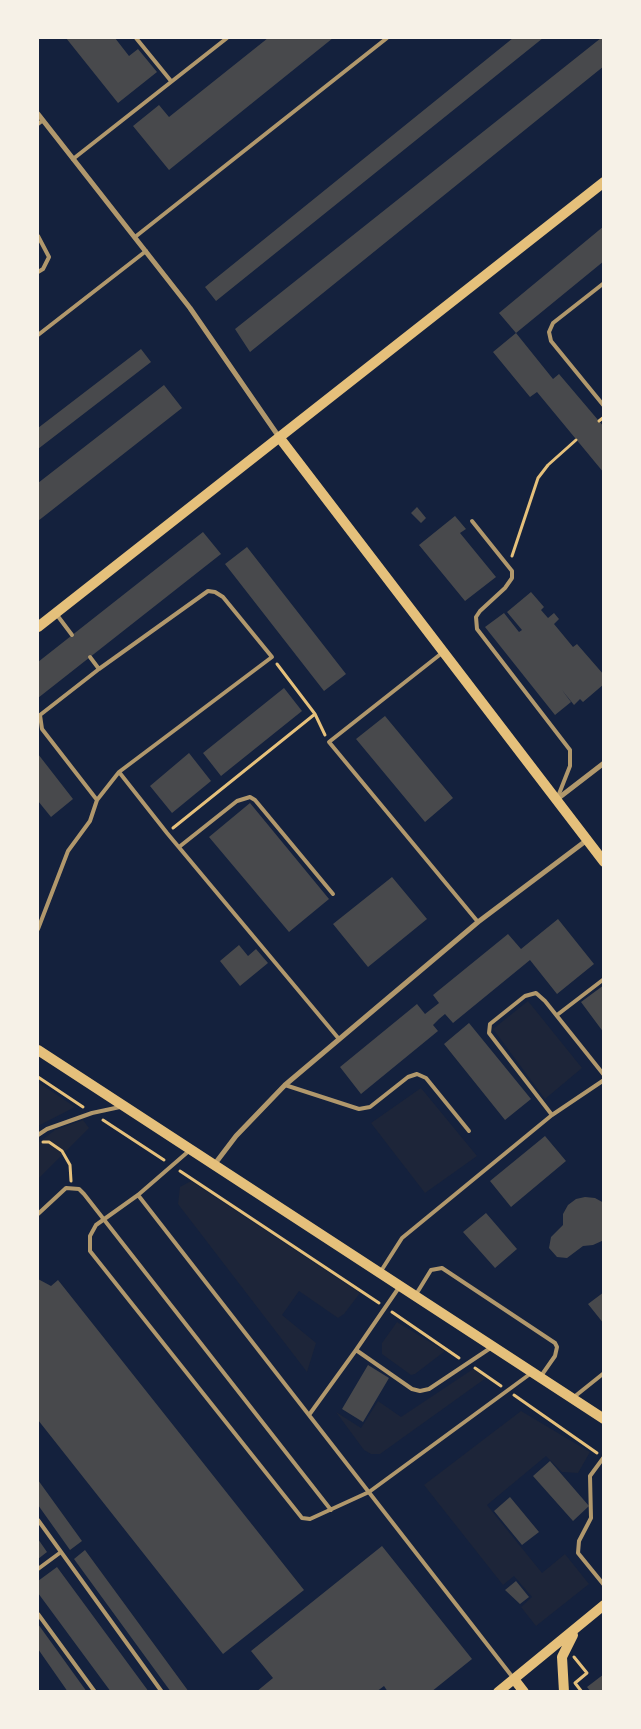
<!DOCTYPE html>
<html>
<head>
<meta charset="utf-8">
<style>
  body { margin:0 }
  #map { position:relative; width:641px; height:1729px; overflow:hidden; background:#14213d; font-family:Raleway,sans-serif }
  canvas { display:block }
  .frame { position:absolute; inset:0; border:39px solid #f6f1e7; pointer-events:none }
</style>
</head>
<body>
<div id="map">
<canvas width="641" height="1729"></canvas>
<div class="frame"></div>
</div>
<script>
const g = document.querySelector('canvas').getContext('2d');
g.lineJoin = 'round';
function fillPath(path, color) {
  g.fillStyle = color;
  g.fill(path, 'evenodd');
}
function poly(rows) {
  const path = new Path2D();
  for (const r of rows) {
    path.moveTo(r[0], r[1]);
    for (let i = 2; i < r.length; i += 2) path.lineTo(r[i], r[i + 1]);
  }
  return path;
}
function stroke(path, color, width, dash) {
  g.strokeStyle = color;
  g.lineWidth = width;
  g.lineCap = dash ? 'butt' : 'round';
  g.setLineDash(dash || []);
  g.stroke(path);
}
const green = poly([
  [528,1001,582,1068,545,1099,493,1029],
  [38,1082,75,1107,38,1126],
  [421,1088,477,1156,425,1193,371,1123],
  [83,1120,89,1128,38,1179,38,1143,55,1130],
  [191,1181,360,1293,344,1314,338,1318,299,1291,282,1315,316,1343,307,1372,178,1204,180,1187],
  [397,1322,445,1351,415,1374,411,1375,382,1354,382,1343],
  [473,1369,486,1378,380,1454,371,1454,364,1450,336,1412,361,1428,378,1401,401,1417],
  [521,1411,590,1452,578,1473,562,1472,546,1456,487,1505,542,1573,565,1554,589,1584,536,1626,521,1607,532,1597,514,1576,503,1585,424,1485]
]);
const building = poly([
  [66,38,115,38,129,56,138,49,157,72,118,103],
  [268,38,333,38,169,170,133,126,159,105,169,117],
  [513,38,543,38,216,301,205,287],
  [601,38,604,38,604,66,250,352,235,329],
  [604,226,604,261,516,333,499,313],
  [516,333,553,379,559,374,604,427,604,473,537,392,530,397,493,352],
  [141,349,151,362,38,449,38,428],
  [164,385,182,408,38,521,38,483],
  [417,507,426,518,421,523,411,513],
  [455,516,466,529,460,533,496,577,465,601,419,545],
  [203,532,221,554,38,698,38,662],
  [247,547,346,674,324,691,225,564],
  [531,592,544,607,541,610,548,618,554,613,559,619,554,624,573,647,577,644,604,675,604,684,583,702,580,699,574,705,562,690,571,702,555,715,485,627,504,613,519,632,522,630,507,612],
  [284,688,302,711,221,776,203,753],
  [385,716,453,798,425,822,356,739],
  [189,753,211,781,172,813,150,786],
  [38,754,73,799,51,817,38,801],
  [250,803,329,899,289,932,209,837],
  [392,877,427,919,368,967,333,924],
  [558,919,594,964,557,994,530,960,453,1023,445,1014,439,1019,433,1025,438,1031,361,1094,340,1067,417,1004,425,1014,439,1003,433,995,508,934,521,949],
  [239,945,248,956,256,949,268,963,240,986,220,961],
  [604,985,604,1033,581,1002],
  [469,1023,531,1099,505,1120,444,1044],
  [545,1136,566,1161,511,1207,490,1181],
  [585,1197,595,1198,604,1203,604,1240,593,1245,583,1246,567,1258,557,1257,549,1248,551,1237,563,1225,563,1214,568,1205,576,1199],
  [486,1213,517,1249,495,1268,463,1232],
  [38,1279,51,1286,58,1280,304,1590,223,1654,38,1420],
  [604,1292,604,1324,588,1304],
  [368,1365,389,1378,363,1422,342,1409],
  [550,1461,589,1506,573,1521,533,1476],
  [38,1480,82,1541,70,1550,38,1505],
  [510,1497,539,1532,522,1545,494,1511],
  [38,1539,47,1552,38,1559],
  [382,1546,472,1659,431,1692,388,1692,384,1686,376,1692,256,1692,273,1678,251,1651],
  [85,1550,189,1692,171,1692,74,1559],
  [57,1567,149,1692,111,1692,38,1593,38,1581],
  [516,1581,529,1597,520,1604,505,1590],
  [38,1624,87,1692,68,1692,38,1649],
  [604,1674,604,1692,591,1692,587,1687]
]);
const path = poly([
  [599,421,604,417],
  [512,556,538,478,548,465,576,440],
  [277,664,315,714,325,735],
  [173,828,315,714],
  [38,1077,83,1107],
  [103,1120,164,1160],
  [43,1142,49,1142,62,1151,70,1165,71,1181],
  [180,1171,379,1303],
  [392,1312,459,1358],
  [475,1368,501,1386],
  [514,1395,597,1453],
  [574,1657,587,1673,575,1683,582,1692]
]);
const service = poly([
  [136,38,171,81],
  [38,124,42,121],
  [73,159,227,38],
  [38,236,49,257,43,269,38,272],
  [135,237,387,38],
  [604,283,553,323,549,332,551,341,604,406],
  [38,335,146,251],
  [472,521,512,571,512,578,505,588,480,611,476,617,477,629,570,750,570,766,557,799],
  [208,591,215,592,223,597,272,657,119,772,97,800,42,729,40,715,99,669,208,591],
  [57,615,72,635],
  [442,653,329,742,478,922],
  [90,657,99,669],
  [119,772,167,833,339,1039],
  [179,847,237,801,250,797,255,800,333,894],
  [38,929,68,851,90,821,97,800],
  [557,1015,604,979],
  [285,1085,359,1109,370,1107,408,1077,417,1074,426,1078,469,1131],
  [552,1115,489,1033,490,1024,525,996,536,993,545,1001,604,1075],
  [38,1135,47,1129,92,1113,120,1107],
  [190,1150,138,1195,96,1225,90,1236,90,1251,302,1518,310,1519,369,1492,530,1374],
  [138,1195,514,1679],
  [38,1214,66,1188,79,1189,84,1194,331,1510],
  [381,1271,402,1238,552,1115,604,1080],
  [400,1286,356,1350,412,1389,420,1391,429,1389,492,1347],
  [415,1296,431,1270,442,1268,555,1343,557,1347,555,1356,541,1376],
  [574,1397,604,1373],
  [309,1415,356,1350],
  [604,1457,590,1476,591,1518,579,1541,578,1553,604,1585],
  [38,1520,162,1692],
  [38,1569,61,1552],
  [38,1614,95,1692]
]);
const minor = poly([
  [38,114,190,308,279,437],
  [556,800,604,763],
  [214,1165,236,1136,285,1085,478,922,587,840]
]);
const secondary = poly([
  [279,437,604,862],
  [38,627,604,182],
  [38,1050,604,1419],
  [514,1679,524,1692],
  [498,1692,604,1605],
  [564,1692,562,1657,573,1635]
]);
fillPath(green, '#1d2539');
fillPath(building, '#48494c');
stroke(path, '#e5c07b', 3);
stroke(service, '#b1986c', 4);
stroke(minor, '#b1986c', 5);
stroke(secondary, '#e5c07b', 10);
</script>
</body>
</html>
